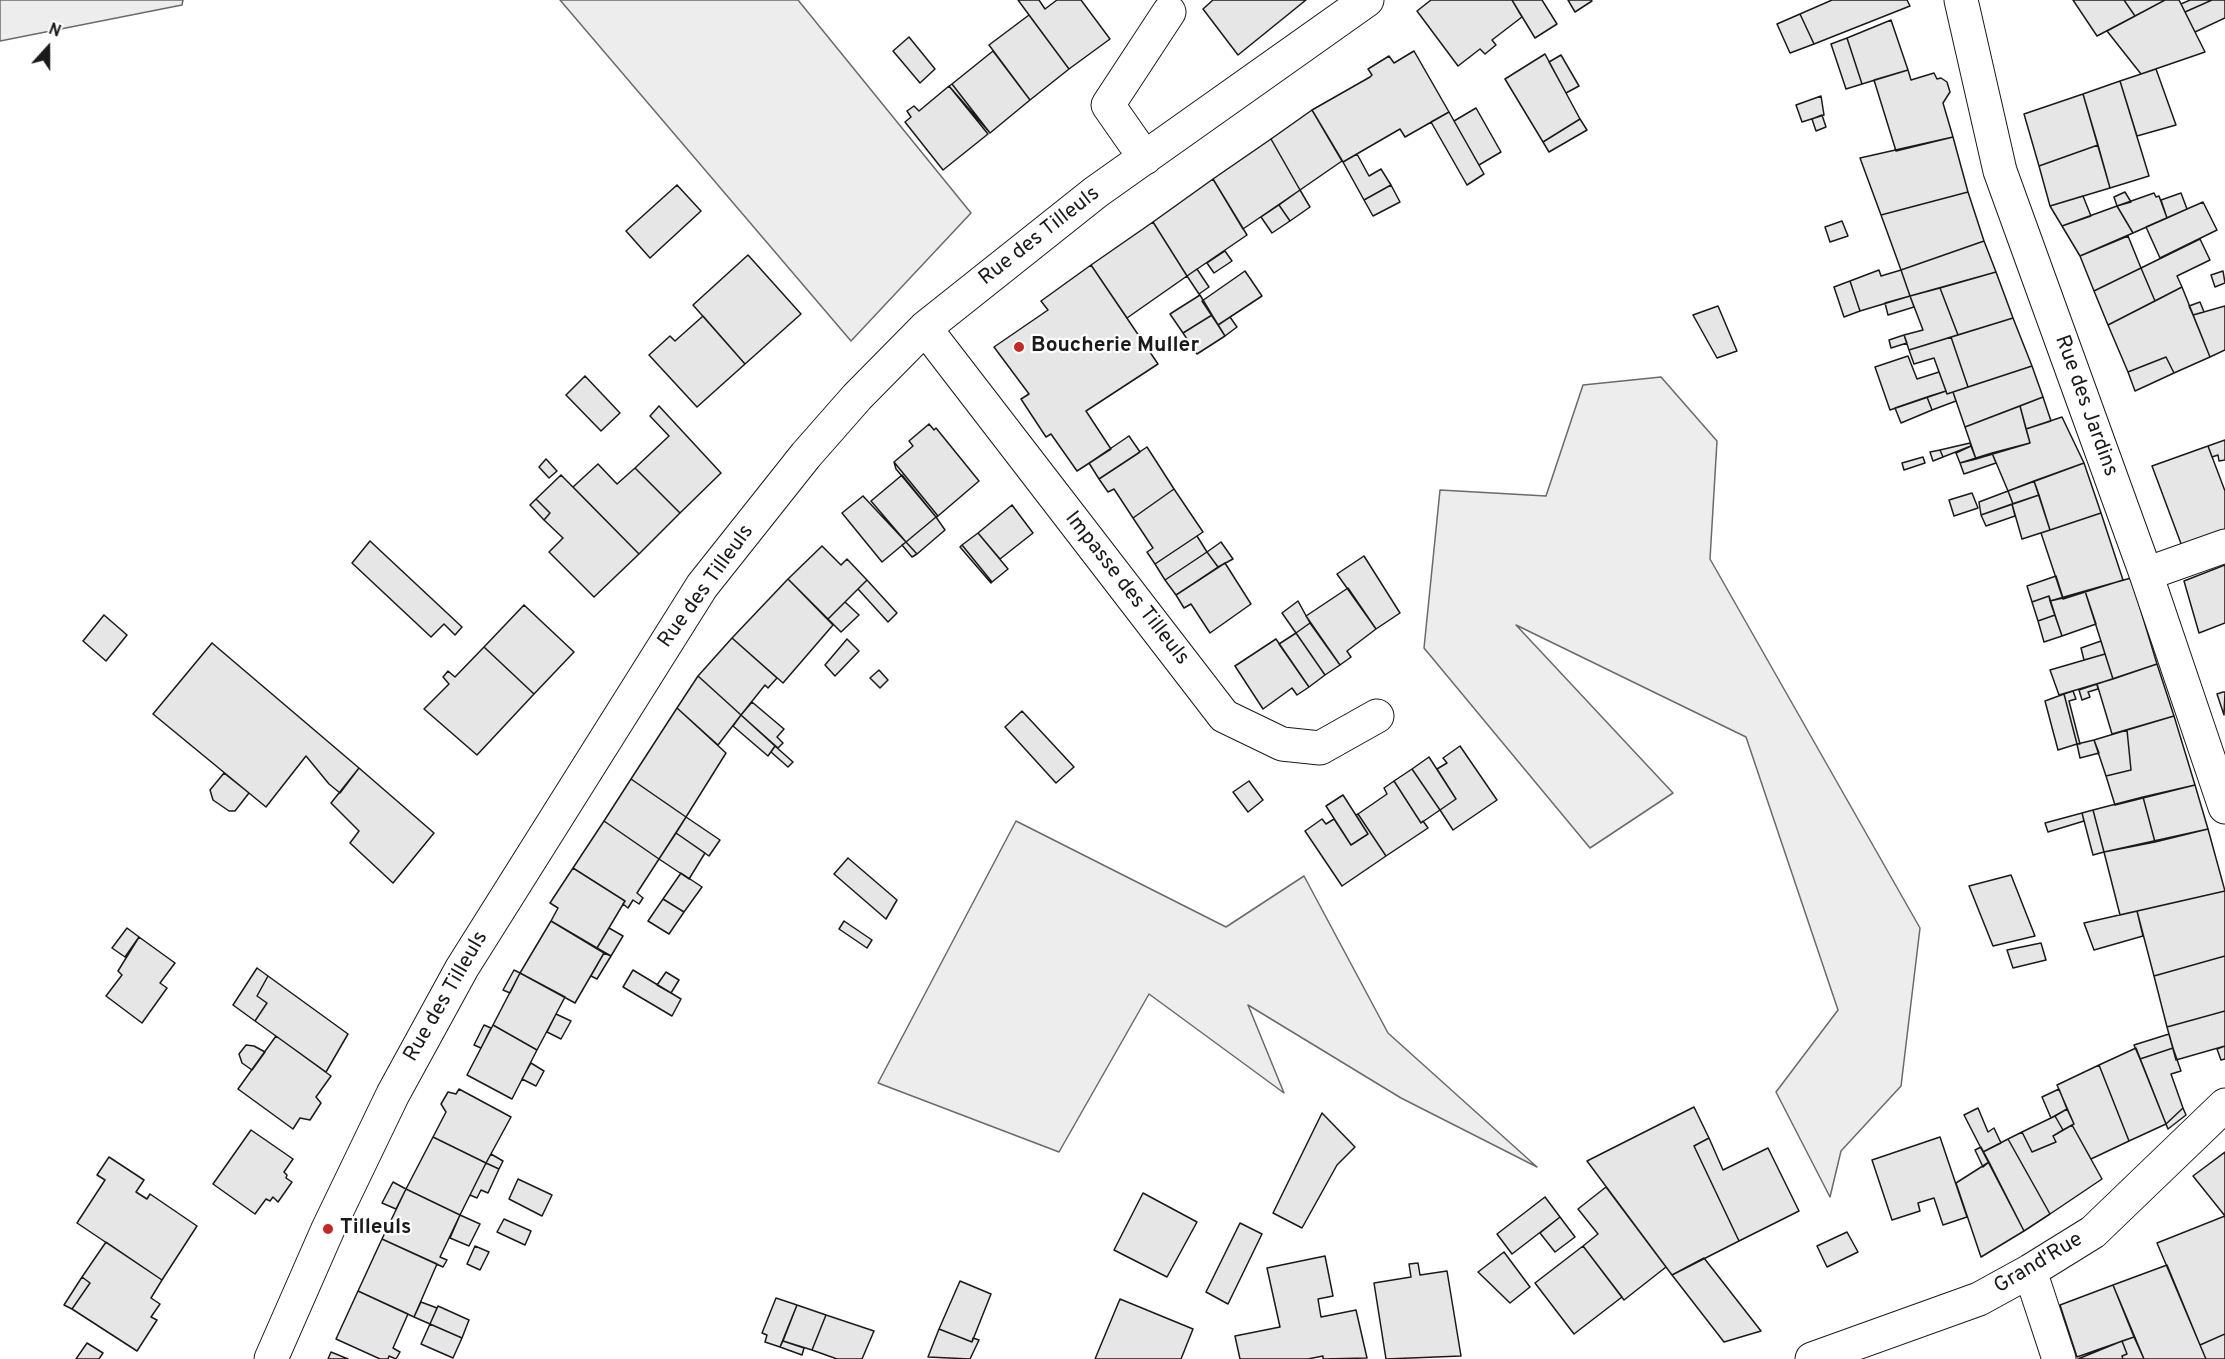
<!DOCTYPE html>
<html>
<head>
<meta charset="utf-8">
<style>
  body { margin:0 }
  #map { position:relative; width:2225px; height:1359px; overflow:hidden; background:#fff; font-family:Overpass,sans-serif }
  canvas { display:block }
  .north { position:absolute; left:18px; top:18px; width:60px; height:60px; -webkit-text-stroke:4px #fff; paint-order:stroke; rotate:21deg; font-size:16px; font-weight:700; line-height:24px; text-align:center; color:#1a1a1a }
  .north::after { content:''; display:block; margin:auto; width:21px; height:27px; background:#1a1a1a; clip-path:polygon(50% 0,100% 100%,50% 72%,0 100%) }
</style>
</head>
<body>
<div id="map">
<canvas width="2225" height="1359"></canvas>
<div class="north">N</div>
</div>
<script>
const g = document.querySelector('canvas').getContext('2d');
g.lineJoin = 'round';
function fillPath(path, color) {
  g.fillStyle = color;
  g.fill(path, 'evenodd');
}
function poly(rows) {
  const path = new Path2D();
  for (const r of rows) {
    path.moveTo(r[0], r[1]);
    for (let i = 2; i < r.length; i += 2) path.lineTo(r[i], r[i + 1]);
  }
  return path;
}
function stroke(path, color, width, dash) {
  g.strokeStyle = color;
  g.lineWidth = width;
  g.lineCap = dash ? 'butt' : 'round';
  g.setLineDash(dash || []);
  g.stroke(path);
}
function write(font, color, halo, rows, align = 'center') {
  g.font = font + ' Overpass,sans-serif';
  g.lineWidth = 4.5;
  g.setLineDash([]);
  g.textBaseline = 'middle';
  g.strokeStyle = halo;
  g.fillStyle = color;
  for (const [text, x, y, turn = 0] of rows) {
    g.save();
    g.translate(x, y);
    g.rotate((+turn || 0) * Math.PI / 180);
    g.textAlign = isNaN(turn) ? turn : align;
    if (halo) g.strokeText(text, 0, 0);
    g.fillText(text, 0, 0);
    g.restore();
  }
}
const green = poly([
  [0,0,183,0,182,5,0,41,0,0],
  [560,0,798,0,971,213,851,341,560,0],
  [1661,377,1717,441,1710,559,1920,928,1901,1086,1841,1151,1830,1197,1776,1092,1838,1010,1746,737,1516,625,1673,793,1590,848,1424,648,1440,490,1546,496,1583,385,1661,377],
  [1016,821,1226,927,1304,876,1388,1033,1537,1167,1401,1098,1248,1005,1284,1093,1149,994,1059,1152,878,1083,1016,821]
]);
const building = poly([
  [1018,0,1039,0,1045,9,1057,0,1081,0,1110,39,1069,69,1018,0],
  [1213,0,1306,0,1238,55,1203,9,1213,0],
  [1431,0,1512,0,1522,17,1492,40,1496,45,1485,54,1480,49,1458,66,1417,11,1431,0],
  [1512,0,1542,0,1557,24,1535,38,1512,0],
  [1568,0,1591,0,1592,1,1575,12,1568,0],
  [1832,0,1907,0,1910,6,1814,44,1800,14,1832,0],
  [2073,0,2124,0,2135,16,2097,36,2073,0],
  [2124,0,2165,0,2135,16,2124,0],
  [2165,0,2179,0,2205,52,2141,74,2107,31,2165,0],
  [2190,0,2212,0,2185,12,2181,4,2190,0],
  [2212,0,2225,0,2225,18,2195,32,2185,12,2212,0],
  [1800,14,1814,44,1790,53,1777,24,1800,14],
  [1029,15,1069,69,1030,100,989,45,1029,15],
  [1891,20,1908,70,1862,84,1847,38,1891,20],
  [909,37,935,69,920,83,893,51,909,37],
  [1847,38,1862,84,1846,89,1831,44,1847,38],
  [993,51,1030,100,990,133,952,84,993,51],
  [1414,51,1449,112,1405,137,1400,129,1343,162,1312,110,1370,77,1372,75,1368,69,1389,56,1394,63,1414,51],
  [1545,54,1580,119,1543,142,1505,79,1545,54],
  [1561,55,1579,86,1566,93,1549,62,1561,55],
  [2156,69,2176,125,2137,136,2120,81,2156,69],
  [1908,70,1911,80,1934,73,1937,79,1941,78,1947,82,1950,92,1943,103,1953,137,1896,151,1874,80,1908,70],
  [2120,81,2149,176,2110,188,2083,94,2120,81],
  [952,84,990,133,949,86,952,84],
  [949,86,988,134,943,170,905,122,911,117,907,111,914,106,919,111,949,86],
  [2083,94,2098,145,2039,166,2024,114,2083,94],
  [1821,96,1824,115,1802,122,1796,105,1821,96],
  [1476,108,1501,152,1479,165,1454,121,1476,108],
  [1312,110,1342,161,1300,190,1271,139,1312,110],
  [1449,112,1484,174,1467,185,1431,122,1449,112],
  [1822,115,1826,127,1816,131,1812,119,1822,115],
  [1580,119,1587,130,1549,152,1543,142,1580,119],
  [1953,137,1968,192,1881,215,1860,158,1953,137],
  [1271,139,1300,190,1243,229,1213,179,1271,139],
  [2098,145,2110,188,2050,206,2039,166,2098,145],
  [1357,154,1369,176,1381,169,1391,185,1364,200,1343,162,1357,154],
  [1213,179,1247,235,1187,276,1153,222,1213,179],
  [677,185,701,211,650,258,626,231,677,185],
  [1391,185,1400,202,1373,216,1364,200,1391,185],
  [1300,190,1310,207,1290,221,1279,205,1300,190],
  [1968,192,1984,241,1901,270,1881,215,1968,192],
  [2125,192,2131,202,2117,206,2114,197,2125,192],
  [2154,193,2156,197,2159,196,2167,218,2133,233,2117,206,2154,193],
  [2181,193,2187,209,2167,218,2161,200,2181,193],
  [2083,196,2091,216,2062,226,2050,206,2083,196],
  [2203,202,2217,230,2160,258,2146,227,2203,202],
  [1279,205,1290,221,1272,233,1261,217,1279,205],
  [2117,206,2133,233,2080,256,2062,226,2117,206],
  [1842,221,1848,236,1830,242,1825,227,1842,221],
  [1153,222,1187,276,1127,318,1091,265,1153,222],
  [2128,236,2141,268,2094,291,2080,256,2128,236],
  [2200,239,2210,260,2177,276,2182,287,2155,301,2141,268,2200,239],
  [1984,241,1996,272,1910,296,1901,270,1984,241],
  [1225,251,1232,261,1214,273,1207,263,1225,251],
  [748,255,801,314,745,364,693,305,748,255],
  [1091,265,1158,364,1086,411,1111,449,1077,471,1051,434,1046,437,1021,399,1029,394,994,347,1048,310,1041,301,1091,265],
  [2141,268,2155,301,2108,325,2094,291,2141,268],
  [1197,269,1209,287,1199,294,1187,276,1197,269],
  [1879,270,1881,276,1901,270,1910,296,1860,311,1850,281,1879,270],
  [1245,271,1262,296,1218,325,1202,301,1245,271],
  [2223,271,2225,283,2215,287,2211,275,2223,271],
  [1996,272,2013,318,1958,335,1940,288,1996,272],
  [1850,281,1860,311,1844,317,1834,287,1850,281],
  [2182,287,2210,357,2174,373,2166,357,2128,372,2108,325,2182,287],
  [1940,288,1958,335,1909,350,1904,335,1923,330,1910,296,1940,288],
  [1200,295,1212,315,1183,333,1170,314,1200,295],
  [1910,296,1914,307,1888,315,1885,303,1910,296],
  [2200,302,2204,312,2193,315,2189,306,2200,302],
  [1718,306,1737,351,1717,358,1693,315,1718,306],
  [2225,306,2225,350,2210,357,2193,315,2225,306],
  [1212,315,1225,336,1197,354,1183,333,1212,315],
  [703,316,745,364,697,407,649,355,670,336,675,341,703,316],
  [1230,317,1237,327,1225,336,1218,325,1230,317],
  [2013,318,2032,366,1968,387,1951,337,2013,318],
  [1904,335,1907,343,1891,348,1889,340,1904,335],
  [1951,337,1968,387,1947,394,1934,358,1914,364,1909,350,1951,337],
  [1908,356,1917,379,1939,372,1946,391,1890,410,1875,367,1908,356],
  [2166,357,2174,373,2135,391,2128,372,2166,357],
  [2032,366,2043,397,1965,427,1953,392,2032,366],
  [585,376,620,413,601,431,566,395,585,376],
  [1946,391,1947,394,1953,392,1956,401,1932,410,1927,397,1946,391],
  [1927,397,1932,410,1901,423,1895,408,1927,397],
  [2043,397,2051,421,2026,429,2020,406,2043,397],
  [659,406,721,473,680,513,635,468,669,436,650,416,659,406],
  [2020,406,2030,443,1976,459,1965,427,2020,406],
  [2062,417,2084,463,2008,491,1992,453,2030,443,2026,429,2062,417],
  [929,424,934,430,936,428,979,481,938,516,894,462,913,446,909,441,929,424],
  [1129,436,1140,452,1099,479,1089,463,1129,436],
  [2225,440,2225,460,2219,461,2218,455,2212,457,2208,446,2225,440],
  [1970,443,1971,446,1943,457,1940,450,1970,443],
  [1971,446,1976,459,1960,463,1956,453,1971,446],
  [2208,446,2225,491,2225,534,2183,549,2152,466,2208,446],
  [1147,447,1174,489,1133,518,1114,489,1108,492,1099,479,1147,447],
  [1940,450,1943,457,1933,461,1930,452,1940,450],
  [1992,453,1996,463,1964,474,1960,463,1992,453],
  [1923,457,1925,463,1904,470,1902,463,1923,457],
  [546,459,557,471,549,478,539,467,546,459],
  [894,462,938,516,936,517,896,469,894,462],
  [2084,463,2101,513,2050,530,2034,481,2084,463],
  [598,464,617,484,635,468,680,513,639,554,573,487,598,464],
  [561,475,639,554,594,597,549,552,563,538,544,520,550,513,536,499,561,475],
  [902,475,936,517,906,542,871,501,902,475],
  [2034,481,2039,495,2013,504,2008,491,2034,481],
  [1174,489,1203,532,1155,564,1147,552,1153,548,1133,518,1174,489],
  [2008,491,2013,504,1981,515,1979,502,2008,491],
  [1972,493,1978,508,1954,516,1949,500,1972,493],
  [2039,495,2050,530,2022,539,2012,504,2039,495],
  [863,496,906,542,882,562,842,513,863,496],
  [536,499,550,513,544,520,530,505,536,499],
  [2012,504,2015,516,1986,526,1981,515,2012,504],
  [1012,505,1033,533,1000,559,978,533,1012,505],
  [2101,513,2123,580,2063,599,2041,533,2101,513],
  [936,517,945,530,917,554,906,542,936,517],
  [978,533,1008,569,992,582,962,545,978,533],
  [1197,536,1207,552,1165,580,1155,564,1197,536],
  [370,541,462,627,455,635,444,624,431,637,352,563,370,541],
  [906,542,917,554,912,557,902,545,906,542],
  [1221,542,1233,559,1218,567,1207,552,1221,542],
  [962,545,992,582,991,583,960,547,962,545],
  [822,546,841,565,847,559,867,580,828,619,788,579,822,546],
  [1207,552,1218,567,1176,595,1165,580,1207,552],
  [1364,556,1400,613,1376,629,1337,574,1364,556],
  [1225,563,1251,604,1210,633,1191,604,1184,608,1176,595,1225,563],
  [2225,565,2225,623,2199,633,2184,581,2225,565],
  [2056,576,2063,598,2050,601,2049,596,2032,602,2027,586,2056,576],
  [2131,578,2157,664,2113,679,2085,591,2131,578],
  [788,579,833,625,783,683,732,638,788,579],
  [867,580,897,613,888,622,858,589,867,580],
  [1348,588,1376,629,1347,651,1351,657,1340,665,1306,616,1348,588],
  [2085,591,2096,624,2062,636,2050,601,2085,591],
  [2049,596,2055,615,2038,621,2032,602,2049,596],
  [1298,601,1310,623,1296,633,1282,613,1298,601],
  [845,602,859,615,841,632,828,619,845,602],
  [524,605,574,652,534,694,484,647,524,605],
  [104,615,127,635,106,661,83,641,104,615],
  [2055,615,2062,636,2044,642,2038,621,2055,615],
  [1310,623,1340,665,1325,675,1296,633,1310,623],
  [1296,633,1325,675,1309,687,1279,644,1296,633],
  [732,638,777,678,768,688,765,685,741,715,698,676,732,638],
  [847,639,859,651,835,676,825,665,847,639],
  [1276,639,1309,687,1297,695,1292,688,1263,709,1235,666,1276,639],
  [2101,641,2105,654,2084,660,2081,648,2101,641],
  [212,643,359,768,340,793,329,784,306,756,266,807,153,714,212,643],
  [484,647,534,694,477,755,424,709,449,684,443,677,448,671,455,677,484,647],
  [2105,654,2113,679,2059,695,2050,670,2105,654],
  [2157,664,2174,716,2112,734,2097,684,2157,664],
  [879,670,888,680,880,688,870,678,879,670],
  [698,676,741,715,718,745,677,708,698,676],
  [2097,684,2098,689,2088,692,2090,697,2082,700,2079,690,2097,684],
  [2073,691,2076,699,2069,701,2080,744,2077,744,2064,694,2073,691],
  [2223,692,2225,692,2224,715,2217,694,2223,692],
  [2064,694,2077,744,2058,750,2045,701,2064,694],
  [752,702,784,729,777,737,783,743,778,748,741,715,752,702],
  [677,708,726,753,686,817,631,779,677,708],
  [1022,711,1074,767,1056,783,1005,727,1022,711],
  [741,715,775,746,768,756,733,726,741,715],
  [2174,716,2195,785,2115,805,2106,776,2131,770,2127,730,2174,716],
  [2127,730,2131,770,2106,776,2094,740,2127,730],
  [2094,740,2099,753,2080,758,2077,744,2094,740],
  [775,746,793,762,788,767,771,752,775,746],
  [1460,746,1497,800,1453,830,1440,810,1456,799,1437,769,1447,763,1443,758,1460,746],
  [1429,757,1456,799,1440,810,1412,769,1429,757],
  [359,768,434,833,393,883,350,843,359,831,331,803,359,768],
  [1412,769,1440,810,1421,823,1394,781,1412,769],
  [224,773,249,793,235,811,229,811,213,800,210,790,224,773],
  [631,779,686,817,659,859,604,821,631,779],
  [1249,781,1263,800,1248,812,1233,792,1249,781],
  [1394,781,1421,823,1423,821,1428,828,1386,856,1358,814,1387,794,1384,788,1394,781],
  [2195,785,2208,829,2155,842,2143,797,2195,785],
  [1343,795,1368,834,1351,845,1326,806,1343,795],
  [2143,797,2155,842,2104,852,2093,810,2143,797],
  [2093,810,2104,852,2093,855,2082,813,2093,810],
  [2082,813,2084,821,2048,832,2045,823,2082,813],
  [1358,814,1386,856,1342,886,1305,831,1322,819,1326,824,1334,819,1351,845,1368,834,1356,815,1358,814],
  [686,817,720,840,709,856,676,833,686,817],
  [604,821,659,859,637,893,643,898,639,904,633,900,628,908,623,904,625,901,573,868,604,821],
  [2208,829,2225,891,2120,915,2104,852,2208,829],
  [676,833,705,853,689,879,659,859,676,833],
  [848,858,897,900,886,919,834,874,848,858],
  [573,868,625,901,597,948,551,921,558,908,550,903,573,868],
  [681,873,702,887,684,912,663,899,681,873],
  [2011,875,2035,936,1993,946,1969,886,2011,875],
  [2225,891,2225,956,2154,976,2137,911,2225,891],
  [663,899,684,912,669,934,648,921,663,899],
  [2137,911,2143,936,2094,950,2084,923,2137,911],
  [551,921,604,953,575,1003,520,973,551,921],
  [844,921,872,940,867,948,839,929,844,921],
  [127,928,139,937,125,957,112,948,127,928],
  [609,928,623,936,611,956,597,948,609,928],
  [139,937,175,963,160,983,167,988,142,1023,106,996,122,975,118,971,139,937],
  [2041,943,2046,960,2013,968,2007,950,2041,943],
  [604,953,611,956,597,979,591,976,604,953],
  [2225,956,2225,1011,2167,1027,2154,976,2225,956],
  [257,968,268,976,257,996,267,1003,255,1021,233,1005,257,968],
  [514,970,520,973,510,993,503,990,514,970],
  [633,970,681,999,672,1016,623,987,633,970],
  [666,972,679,980,671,993,657,985,666,972],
  [520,973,565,997,537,1050,493,1025,520,973],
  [268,976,348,1034,326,1072,255,1021,267,1003,257,996,268,976],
  [2225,1011,2225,1046,2176,1060,2167,1027,2225,1011],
  [556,1014,571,1021,561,1039,547,1032,556,1014],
  [484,1025,491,1028,481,1048,474,1045,484,1025],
  [493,1025,537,1050,512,1099,467,1075,493,1025],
  [2169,1034,2173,1048,2140,1059,2134,1045,2169,1034],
  [276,1036,331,1076,316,1097,321,1103,310,1120,300,1118,293,1129,238,1089,276,1036],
  [246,1045,254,1046,265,1052,252,1070,242,1063,239,1054,246,1045],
  [2225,1046,2225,1059,2221,1060,2217,1049,2225,1046],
  [2136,1048,2166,1124,2129,1141,2099,1065,2136,1048],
  [2173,1048,2181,1071,2171,1074,2183,1108,2166,1124,2140,1059,2173,1048],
  [531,1063,544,1071,536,1086,522,1079,531,1063],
  [2099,1065,2129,1141,2091,1159,2072,1125,2074,1124,2057,1085,2099,1065],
  [459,1089,511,1117,486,1163,433,1137,446,1112,441,1104,448,1092,456,1094,459,1089],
  [2059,1089,2067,1109,2051,1118,2042,1097,2059,1089],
  [1694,1107,1709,1138,1694,1146,1739,1241,1672,1275,1587,1161,1694,1107],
  [1978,1108,1988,1132,1994,1128,2001,1143,1983,1152,1964,1115,1978,1108],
  [2183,1108,2186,1115,2168,1129,2166,1124,2183,1108],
  [2067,1109,2074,1124,2063,1130,2055,1116,2067,1109],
  [1322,1113,1355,1147,1337,1165,1302,1228,1273,1213,1322,1113],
  [2055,1116,2063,1130,2053,1136,2056,1142,2032,1152,2022,1132,2055,1116],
  [2072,1125,2102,1179,2050,1214,2008,1139,2022,1132,2032,1152,2056,1142,2053,1136,2072,1125],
  [251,1130,293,1159,284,1172,287,1175,286,1178,292,1182,278,1202,273,1197,270,1201,266,1199,255,1214,213,1184,251,1130],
  [433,1137,486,1163,460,1215,406,1189,433,1137],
  [1940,1137,1967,1217,1943,1225,1934,1198,1918,1203,1920,1211,1892,1220,1872,1160,1940,1137],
  [1709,1138,1723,1170,1768,1148,1799,1211,1739,1241,1694,1146,1709,1138],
  [2008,1139,2050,1214,2024,1231,1983,1152,2008,1139],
  [1981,1147,1989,1162,1983,1167,1975,1150,1981,1147],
  [2225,1152,2225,1216,2193,1176,2225,1152],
  [491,1154,503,1161,499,1169,486,1163,491,1154],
  [109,1157,144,1180,136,1192,147,1199,150,1194,197,1226,162,1280,77,1223,105,1180,97,1175,109,1157],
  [1989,1162,2024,1231,1981,1257,1956,1183,1989,1162],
  [486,1163,499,1169,488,1193,481,1190,477,1198,470,1195,486,1163],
  [518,1179,552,1195,542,1216,509,1199,518,1179],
  [393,1182,406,1189,396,1209,382,1203,393,1182],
  [1606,1187,1666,1267,1624,1300,1583,1246,1598,1234,1578,1209,1606,1187],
  [406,1189,460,1215,440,1257,447,1260,443,1267,382,1239,406,1189],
  [1143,1193,1197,1222,1167,1277,1114,1250,1143,1193],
  [1545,1197,1560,1217,1512,1254,1497,1234,1545,1197],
  [460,1215,480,1224,469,1246,450,1238,460,1215],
  [2225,1216,2225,1334,2200,1345,2157,1243,2225,1216],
  [1560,1217,1575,1237,1555,1252,1540,1233,1560,1217],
  [504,1219,531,1231,525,1245,497,1232,504,1219],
  [1240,1223,1262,1234,1228,1304,1206,1292,1240,1223],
  [1847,1232,1858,1252,1827,1267,1817,1246,1847,1232],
  [382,1239,437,1264,414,1317,358,1291,382,1239],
  [106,1242,162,1280,151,1298,160,1304,151,1317,157,1320,137,1351,72,1309,90,1283,82,1277,106,1242],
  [475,1246,489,1252,480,1270,467,1264,475,1246],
  [1583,1246,1622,1297,1574,1334,1535,1283,1583,1246],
  [1504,1252,1530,1287,1510,1303,1478,1272,1504,1252],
  [1325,1256,1333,1296,1318,1299,1321,1317,1356,1310,1367,1358,1323,1359,1323,1356,1308,1359,1240,1359,1235,1336,1280,1327,1267,1268,1325,1256],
  [1704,1258,1761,1331,1724,1342,1672,1275,1704,1258],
  [1418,1263,1420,1275,1447,1271,1461,1356,1386,1359,1374,1283,1411,1277,1409,1264,1418,1263],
  [2167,1265,2200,1345,2206,1359,2144,1359,2113,1285,2167,1265],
  [82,1277,90,1283,72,1309,64,1305,82,1277],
  [960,1281,991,1294,972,1342,939,1329,960,1281],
  [2113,1285,2134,1337,2077,1357,2060,1305,2113,1285],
  [358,1291,408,1314,393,1348,400,1352,396,1359,389,1356,388,1359,380,1359,336,1339,358,1291],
  [776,1298,797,1305,780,1347,765,1342,767,1335,762,1333,776,1298],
  [1120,1299,1193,1329,1181,1359,1095,1359,1120,1299],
  [421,1302,437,1308,430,1324,414,1317,421,1302],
  [797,1305,826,1315,812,1350,783,1341,797,1305],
  [438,1306,469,1320,462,1338,430,1324,438,1306],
  [826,1315,874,1331,862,1359,837,1359,812,1350,826,1315],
  [430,1324,462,1338,453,1358,421,1344,430,1324],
  [939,1329,972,1342,973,1338,979,1340,970,1359,928,1357,939,1329],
  [2225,1334,2225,1359,2206,1359,2200,1345,2225,1334],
  [2134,1337,2144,1359,2123,1359,2122,1356,2127,1354,2122,1341,2134,1337],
  [783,1341,804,1348,802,1355,780,1347,783,1341],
  [2122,1341,2127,1354,2122,1356,2123,1359,2078,1359,2122,1341],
  [87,1343,103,1353,99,1359,76,1359,87,1343],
  [331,1352,348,1359,328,1359,331,1352]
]);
const minor = poly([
  [1961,0,2000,171,2146,574,2225,807],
  [1145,158,1108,105,1169,12],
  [925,328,1224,716,1282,744,1320,748,1377,716],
  [2146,574,2225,546],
  [2030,1271,2059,1359],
  [271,1359,328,1229,393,1094,462,968,702,586,806,455,857,397,925,328,1096,192,1367,0],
  [1812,1359,1979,1299,2030,1271,2093,1232,2225,1105]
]);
const markers = [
  [1019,347,6,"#c62828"],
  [328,1229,6,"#c62828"]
];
const streetNames = [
  ["Rue des Tilleuls",1040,237,-38],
  ["Rue des Jardins",2085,406,70],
  ["Rue des Tilleuls",707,587,-54],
  ["Impasse des Tilleuls",1126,589,52],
  ["Rue des Tilleuls",447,997,-60],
  ["Grand'Rue",2039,1264,-31]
];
const poiNames = [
  ["Boucherie Muller",1031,347],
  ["Tilleuls",340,1229]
];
fillPath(green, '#ededed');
stroke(green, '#6a6a6a', 1.5);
fillPath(building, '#e6e6e6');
stroke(building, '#1a1a1a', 1.5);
stroke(minor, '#1a1a1a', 35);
stroke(minor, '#fff', 33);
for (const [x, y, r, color] of markers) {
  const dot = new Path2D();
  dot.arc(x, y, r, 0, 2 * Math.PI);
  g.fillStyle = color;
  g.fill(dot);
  stroke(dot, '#fff', 2);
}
write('21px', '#1a1a1a', '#fff', streetNames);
write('bold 21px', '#1a1a1a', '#fff', poiNames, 'left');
</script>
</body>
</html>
